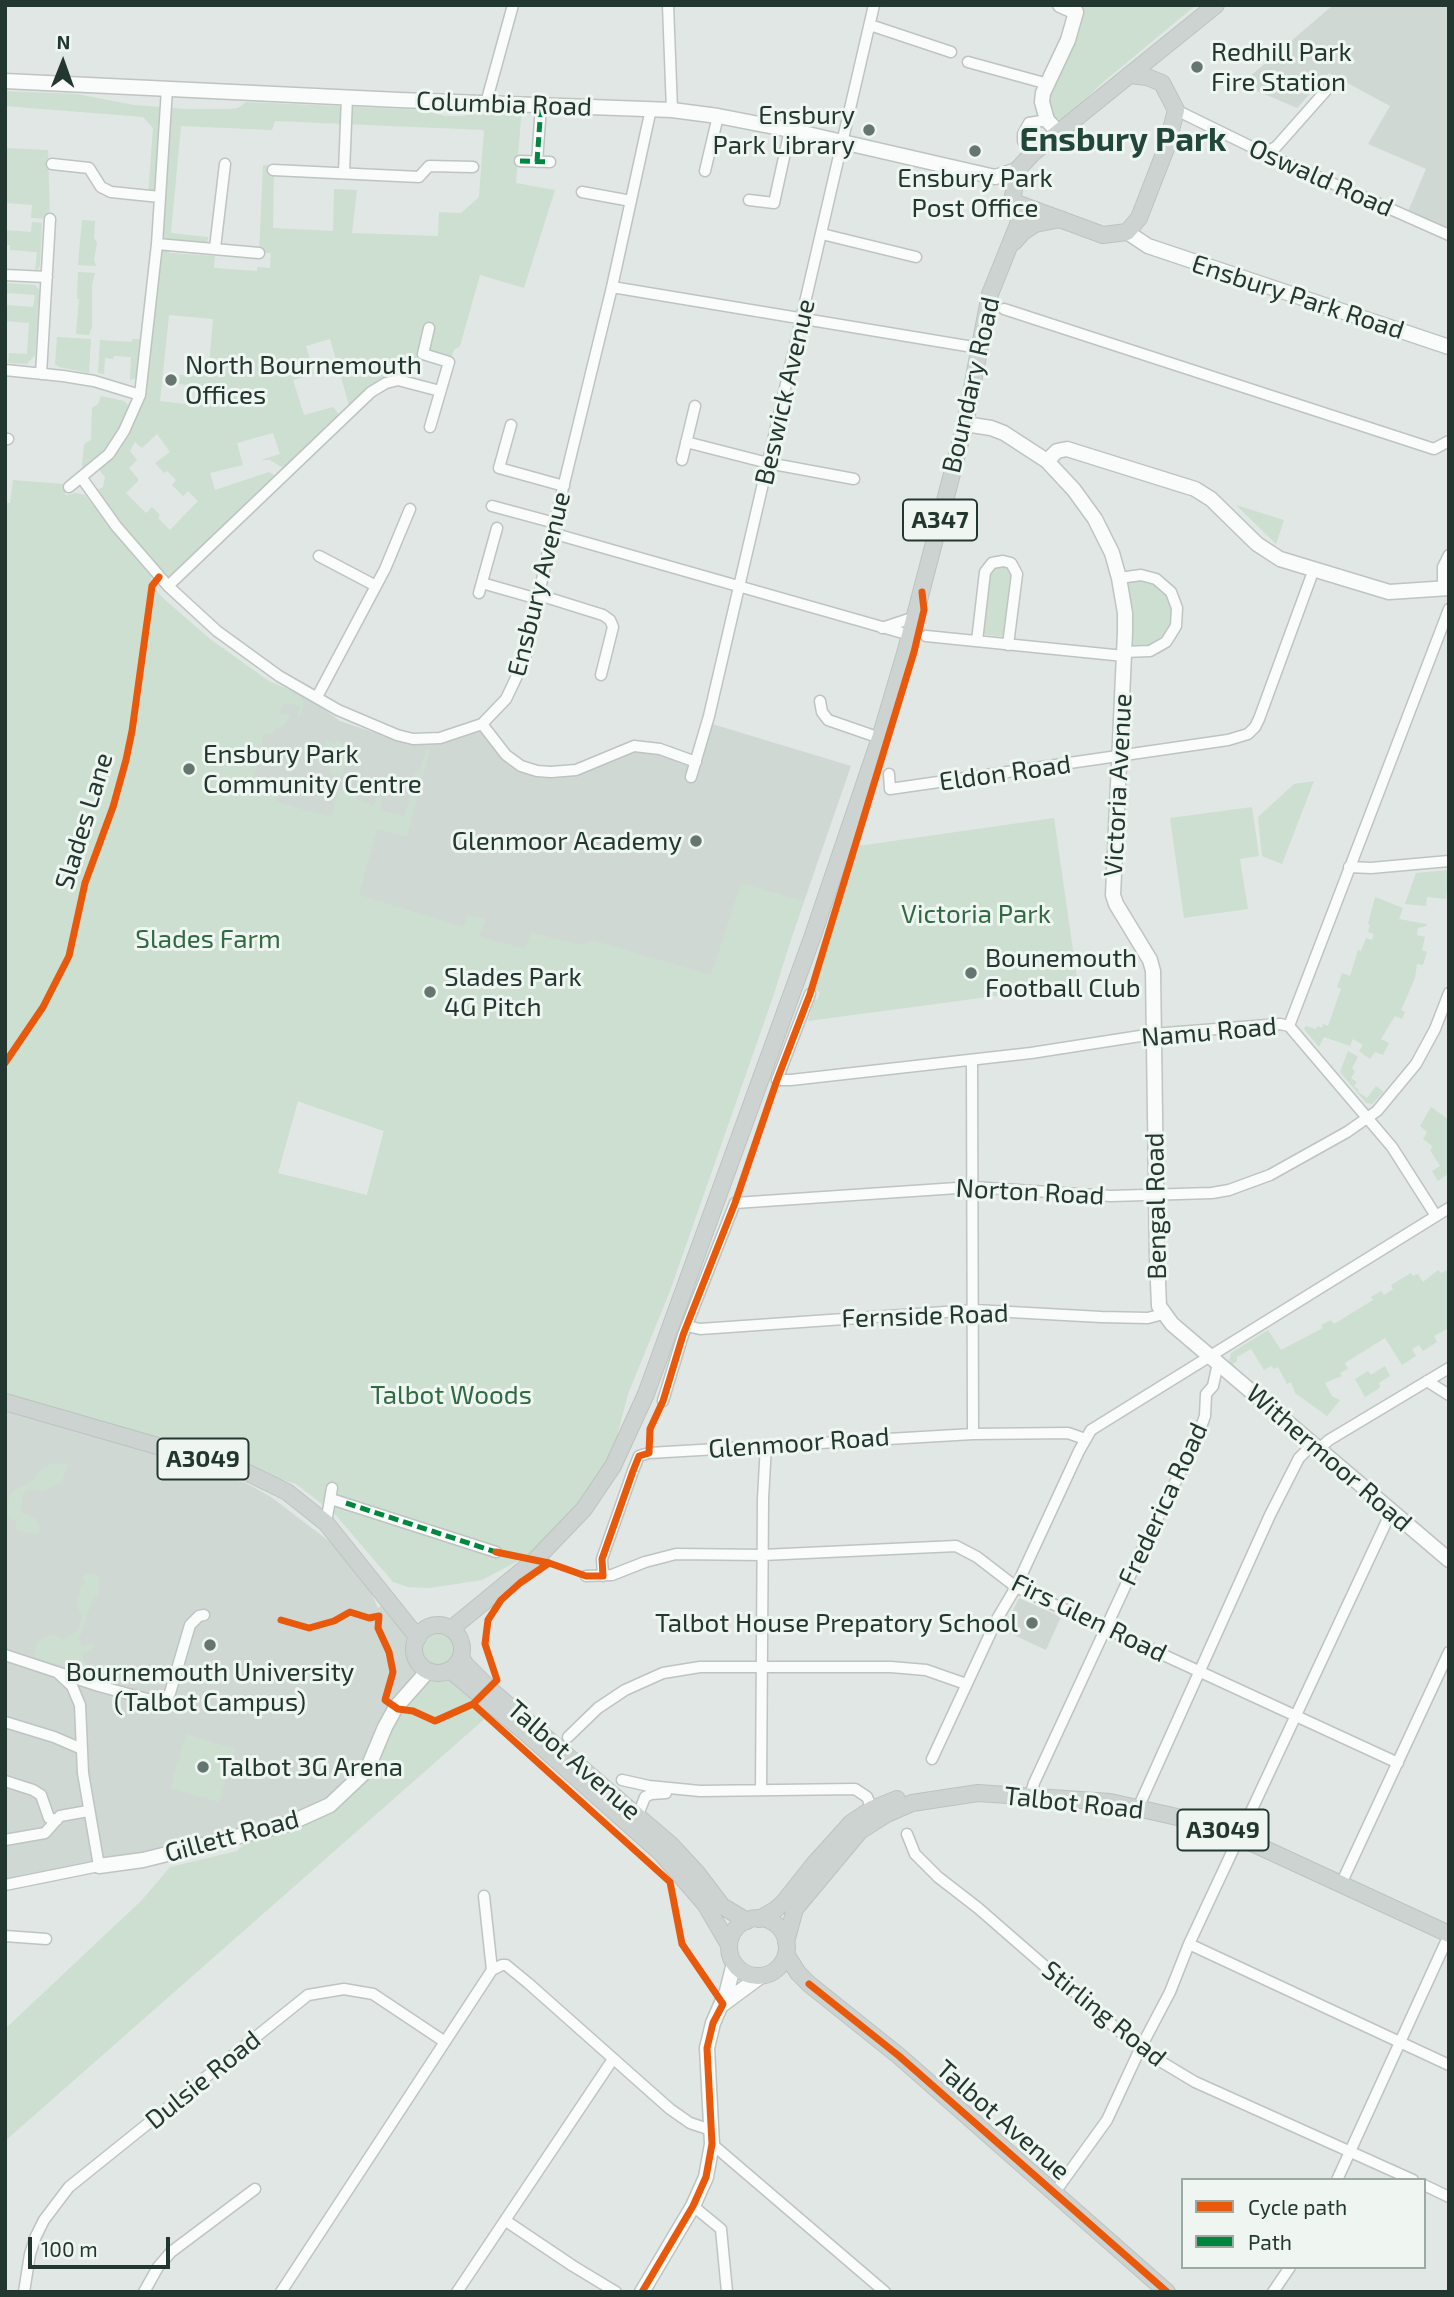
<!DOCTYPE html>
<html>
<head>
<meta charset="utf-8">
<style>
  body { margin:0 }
  #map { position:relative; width:1454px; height:2297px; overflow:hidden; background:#e1e7e4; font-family:"Exo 2",sans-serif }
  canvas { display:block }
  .frame { position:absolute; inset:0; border:7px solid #223730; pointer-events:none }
  .legend { position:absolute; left:1181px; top:2178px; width:245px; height:91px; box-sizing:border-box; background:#eff6f2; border:2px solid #9daaa4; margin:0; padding:9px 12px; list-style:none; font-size:21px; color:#223730 }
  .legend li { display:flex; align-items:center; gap:14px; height:35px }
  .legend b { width:35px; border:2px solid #9daaa4 }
  .north { position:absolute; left:28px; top:28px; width:70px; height:70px; -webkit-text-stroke:5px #eff6f2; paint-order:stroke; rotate:1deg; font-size:19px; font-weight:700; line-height:28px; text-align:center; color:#223730 }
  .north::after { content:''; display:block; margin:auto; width:24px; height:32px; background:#223730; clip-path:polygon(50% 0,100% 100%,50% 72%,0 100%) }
  .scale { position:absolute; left:28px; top:2237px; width:142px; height:32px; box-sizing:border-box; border:4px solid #223730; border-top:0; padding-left:9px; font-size:21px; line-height:24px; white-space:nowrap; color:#223730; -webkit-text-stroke:5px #eff6f2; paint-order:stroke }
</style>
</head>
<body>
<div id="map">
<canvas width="1454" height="2297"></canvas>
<div class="frame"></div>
<ul class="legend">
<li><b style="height:9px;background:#e8590c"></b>Cycle path</li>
<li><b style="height:9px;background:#00873e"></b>Path</li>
</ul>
<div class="north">N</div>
<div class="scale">100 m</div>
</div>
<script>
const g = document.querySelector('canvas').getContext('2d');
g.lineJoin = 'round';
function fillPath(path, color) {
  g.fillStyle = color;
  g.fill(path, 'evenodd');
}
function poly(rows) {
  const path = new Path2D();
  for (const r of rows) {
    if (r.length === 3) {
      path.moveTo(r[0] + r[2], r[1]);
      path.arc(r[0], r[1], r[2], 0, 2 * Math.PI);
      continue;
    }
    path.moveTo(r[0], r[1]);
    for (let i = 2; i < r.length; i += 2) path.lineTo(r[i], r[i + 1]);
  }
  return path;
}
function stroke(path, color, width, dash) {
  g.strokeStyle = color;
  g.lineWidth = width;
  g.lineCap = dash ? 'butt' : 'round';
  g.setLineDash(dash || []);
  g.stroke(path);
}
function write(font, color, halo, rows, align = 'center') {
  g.font = font + ' "Exo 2",sans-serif';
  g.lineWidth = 6;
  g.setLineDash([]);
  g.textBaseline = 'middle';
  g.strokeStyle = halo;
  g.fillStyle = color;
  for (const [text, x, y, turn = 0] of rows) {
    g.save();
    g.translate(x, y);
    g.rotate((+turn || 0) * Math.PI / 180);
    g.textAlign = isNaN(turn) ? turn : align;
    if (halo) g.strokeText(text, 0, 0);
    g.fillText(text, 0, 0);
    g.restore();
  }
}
const built = poly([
  [1333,5,1449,5,1449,235,1406,216,1426,169,1368,144,1390,106,1329,73,1297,108,1241,84],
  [278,685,311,700,340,721,402,742,440,744,475,733,484,727,506,755,551,772,634,746,696,762,709,723,851,766,675,1274,367,1195,384,1131,298,1101,376,832,353,843,243,789],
  [5,1408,246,1483,271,1497,350,1557,369,1588,378,1608,389,1601,416,1643,415,1654,420,1665,405,1688,367,1770,314,1814,5,1885],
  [1019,1598,1061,1617,1046,1650,1003,1630]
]);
const green = poly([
  [1078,5,1196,5,1101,84,1063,121,1050,116,1043,93,1068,40],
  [5,91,77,94,134,105,186,109,230,109,238,108,246,102,425,110,445,116,462,116,485,112,486,103,522,105,516,183,555,190,524,288,480,275,460,346,454,350,449,362,423,354,413,359,406,382,386,383,351,412,330,339,306,346,314,374,293,380,304,415,333,407,343,419,288,471,270,460,261,460,280,454,273,433,237,443,243,465,210,473,215,490,269,472,280,479,168,586,92,493,103,487,105,477,96,466,81,477,84,444,91,440,92,408,98,404,101,396,124,401,134,411,160,198,148,196,153,128,143,117,5,106],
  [275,121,484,130,479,197,461,213,439,212,438,236,352,233,357,190,334,189,333,231,273,228,274,165,263,165,259,253,271,253,270,268,257,267,257,271,214,268,215,256,169,253,170,245,207,248,208,237,171,233,181,126,272,130],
  [169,315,213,319,209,365,196,364,195,376,180,375,179,384,196,386,194,405,160,401],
  [157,434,170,452,155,463,164,473,167,471,176,480,172,485,183,496,188,491,198,501,170,530,158,518,160,515,152,507,146,513,126,493,139,480,129,468,137,460,130,451,135,442,142,448],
  [5,148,48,150,50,219,31,218,32,205,5,203],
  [82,220,95,221,94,238,97,243,94,260,96,266,78,265],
  [32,222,42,223,40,266,38,269,35,271,37,252,10,250,10,245,5,245,5,230,31,232],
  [78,272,95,273,92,285,92,327,89,335,76,334,79,299,77,299],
  [5,283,35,285,40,291,35,355,27,364,8,363,9,353,27,354,29,323,5,321,5,308,7,305,33,307,35,295,8,293,5,296],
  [57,337,91,339,89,373,59,367,55,364],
  [132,339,144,339,140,377,130,380,131,357,114,356,113,359,105,358,104,374,98,373,100,340,132,342],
  [13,480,63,484,63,488,66,495,77,493,85,495,151,577,152,586,163,598,210,639,269,681,301,695,304,704,300,717,297,716,300,706,284,703,280,713,290,715,285,725,274,730,272,735,264,733,252,783,265,787,266,783,277,785,276,790,279,791,276,802,331,817,339,790,356,795,355,798,374,806,377,797,382,798,379,810,405,816,415,772,419,773,426,750,430,751,407,837,377,829,359,895,464,927,468,915,486,919,479,936,525,949,531,932,580,945,592,940,711,975,741,883,803,901,773,997,670,1291,628,1394,614,1448,584,1499,533,1553,482,1580,430,1588,408,1587,393,1582,334,1513,296,1484,5,1393,5,503,10,503],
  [298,1101,384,1131,367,1195,278,1173],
  [1236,505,1284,520,1276,544],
  [1006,565,1013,574,1006,637,981,634,987,578,995,566],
  [1128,580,1143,580,1153,583,1162,589,1170,602,1172,617,1167,632,1150,646,1132,649,1132,611],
  [326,741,335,744,336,741,351,746,342,777,329,773,334,753,324,750],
  [1314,781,1282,864,1262,856,1258,817,1294,784],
  [1252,807,1259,856,1240,859,1248,909,1184,918,1170,818],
  [1054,818,1078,985,808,1021,814,1000,818,999,820,992,813,989,821,970,858,846],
  [1449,870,1446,899,1427,897,1426,906,1405,904,1416,873],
  [1375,897,1403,908,1399,919,1427,924,1426,926,1418,928,1417,935,1425,937,1422,950,1427,952,1423,965,1417,964,1415,978,1401,1010,1405,1012,1402,1019,1395,1016,1381,1039,1389,1043,1383,1055,1375,1052,1370,1059,1359,1051,1363,1045,1353,1039,1350,1046,1324,1037,1319,1047,1304,1029,1306,1026,1316,1029,1318,1026,1322,1028,1323,1024,1328,1026,1341,989,1337,987,1342,973,1350,976,1358,950,1361,951,1366,938,1372,940,1374,934,1368,932,1370,925,1368,924],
  [1348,1051,1358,1057,1352,1068,1355,1072,1351,1078,1357,1082,1354,1086,1359,1090,1358,1092,1367,1098,1376,1086,1384,1092,1372,1104,1366,1103,1340,1072],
  [1431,1107,1449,1120,1449,1173,1438,1181,1432,1171,1440,1166,1430,1150,1433,1147,1423,1139,1427,1132,1420,1126],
  [1449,1269,1449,1331,1447,1329,1434,1336,1437,1342,1423,1351,1419,1345,1412,1349,1416,1356,1402,1365,1385,1338,1345,1363,1348,1369,1340,1373,1342,1376,1325,1383,1332,1396,1340,1400,1327,1416,1295,1393,1291,1382,1287,1384,1278,1367,1274,1369,1271,1366,1264,1370,1251,1349,1237,1357,1237,1361,1232,1365,1229,1362,1231,1353,1268,1330,1281,1350,1323,1328,1321,1325,1331,1320,1334,1324,1373,1300,1371,1297,1381,1291,1384,1295,1393,1289,1391,1285,1411,1273,1413,1276,1418,1274,1423,1282,1438,1270,1441,1273],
  [1385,1366,1390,1376,1379,1383,1380,1387,1378,1389,1365,1397,1355,1379,1368,1371,1371,1375],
  [50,1464,68,1464,62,1482,42,1492,30,1489,25,1491,20,1509,22,1513,36,1518,41,1530,37,1535,17,1530,15,1521,8,1516,8,1505,10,1493,36,1478,35,1475],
  [89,1573,99,1576,99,1594,93,1598,79,1640,81,1645,85,1646,92,1642,94,1647,82,1655,88,1668,61,1665,33,1657,37,1642,50,1634,64,1639,78,1631,82,1617,76,1604,82,1585,85,1583,82,1577],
  [438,1649,24],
  [431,1679,449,1679,478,1700,474,1704,489,1715,5,2141,5,2029,142,1900,170,1867,237,1851,257,1831,314,1814,367,1770,385,1727],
  [186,1734,235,1749,219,1802,170,1788]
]);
const street = poly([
  [668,5,672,110],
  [870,25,951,52],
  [968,62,1048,84],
  [486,103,513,5],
  [1176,110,1264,153,1449,235],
  [1033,153,1023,141,1023,134,1029,123,1047,120],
  [1264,153,1276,147,1330,86],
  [520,161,550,162],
  [537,162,541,106],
  [52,164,89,168,101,187,111,192,160,197],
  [273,170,419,177,429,166,473,167],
  [705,171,718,116],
  [344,173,347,97],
  [582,192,631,201],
  [749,200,774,203,790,130],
  [822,234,916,257],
  [157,244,259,253],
  [215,248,225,164],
  [5,275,47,277],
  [612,287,979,348],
  [1004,309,1434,449,1449,441],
  [429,328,423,354,449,362,430,427],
  [5,370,63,376,94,381,140,395],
  [41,374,50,219],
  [511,425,499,468,564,486],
  [5,439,8,439],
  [686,442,768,463,854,479],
  [682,460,695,406],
  [81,477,116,526,168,586,217,631,279,676,338,710,397,735,413,739,440,738,482,724,506,699,525,659,552,533,612,287,651,109],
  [69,487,109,454,124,431,140,395,157,244,167,89],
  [492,506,555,523],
  [552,533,910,635],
  [319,556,376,586],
  [1119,578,1141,575,1156,579,1171,592,1177,608,1176,626,1166,642,1150,651,1124,652],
  [482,583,538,599],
  [168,586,371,392,386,383,398,380,440,391],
  [1443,589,1443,567,1449,555],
  [479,593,497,528],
  [539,595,603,615,610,620,613,627,601,675],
  [882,628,915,617],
  [926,636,1124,656],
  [977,641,985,572,992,563,1003,561,1011,563,1017,574,1008,645],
  [317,697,385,569,410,509],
  [820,701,822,712,828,720,880,738],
  [482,724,506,755,521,766,537,771,551,772,576,770,634,746,660,749,696,762],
  [889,774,890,789,1228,740,1248,734,1255,727,1259,719,1314,569],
  [691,777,709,716,874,5],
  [1349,867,1371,868,1449,861],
  [810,994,777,1080,791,1080,1031,1053,1153,1034,1280,1024,1289,1026,1449,609],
  [1289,1026,1392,1147,1436,1216],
  [972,1060,973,1434],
  [687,1326,700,1329,974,1310,1101,1317,1148,1318,1163,1314],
  [1427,1381,1449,1395],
  [663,1401,683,1335,735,1203,972,1187,1111,1196,1212,1193,1229,1190,1270,1175,1347,1132,1377,1111,1416,1064,1435,1029,1449,993],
  [1319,1449,1329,1440,1449,1368],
  [331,1499,496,1552],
  [326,1523,332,1488],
  [586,1576,612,1575,645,1562,676,1554,763,1555,956,1546,977,1557,1016,1587,1398,1763],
  [603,1576,602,1559,633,1471,639,1456,649,1453,973,1434,1068,1433,1085,1439],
  [5,1655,99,1686,158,1702,165,1699,170,1693,190,1625,199,1616,204,1615],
  [5,1722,54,1737,82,1749],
  [568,1737,598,1708,625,1690,663,1673,700,1667,891,1667,926,1670,966,1684],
  [932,1759,997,1619,1016,1587,1079,1451,1091,1430,1449,1208],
  [622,1780,649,1786,700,1791,855,1789,867,1797,872,1809],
  [5,1781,33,1790,41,1795,49,1818,57,1820],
  [761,1790,763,1499,766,1445],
  [1030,1796,1034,1783,1142,1550,1197,1438,1205,1416,1206,1394,1213,1386,1218,1363],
  [1138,1808,1270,1515,1299,1458,1313,1444],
  [638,1815,645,1797,651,1794,666,1793],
  [907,1834,915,1854,938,1877,978,1908,1140,2049,1195,2082,1413,2180],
  [5,1840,45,1833,60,1816,88,1811],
  [1341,1884,1449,1652],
  [5,1885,99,1866,83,1773,80,1705,72,1686,57,1672],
  [484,1896,492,1970],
  [5,1936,46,1939],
  [1189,1944,1449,2065],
  [712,2144,885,2292],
  [1337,2180,1449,1935],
  [1424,2185,1449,2197],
  [1055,2192,1107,2120,1140,2049,1170,1992,1189,1944,1391,1512],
  [693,2206,721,2229,727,2292],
  [506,2221,573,2266,616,2292],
  [24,2292,30,2254,36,2236,44,2220,69,2187,308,1995,344,1989,373,1994,445,2042],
  [144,2292,158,2267,171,2252,255,2189],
  [281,2292,492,1970,502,1965,506,1965,528,1983,670,2109,690,2123,711,2130],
  [457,2292,613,2059],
  [1273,2292,1290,2267]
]);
const secondary = poly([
  [5,81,399,100,672,110,718,116,790,130,995,177,1017,170],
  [1059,133,1047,120,1042,102,1043,93,1068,40,1076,12,1060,5],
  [1127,232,1148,246,1449,347],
  [965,424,991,428,1004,433,1047,461,1074,490,1095,519,1112,553,1119,578,1125,613,1125,632,1113,895,1116,904,1150,960,1153,971,1157,1258,1159,1306,1172,1324,1449,1560],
  [1047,461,1057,451,1067,449,1195,489,1211,499,1257,544,1280,559,1389,592,1449,588],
  [99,1866,143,1860,288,1824,330,1805,367,1770,385,1727,396,1707,427,1672],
  [723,2004,761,1976],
  [642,2292,693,2206,706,2177,712,2144,707,2048,713,2023,727,1991,734,1963]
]);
const primary = poly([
  [1016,203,1103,235,1127,232,1139,218,1167,146,1176,110,1162,83,1147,77,1129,75],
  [1014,242,1023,232,1035,224,1061,219],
  [5,1402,244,1471,287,1492,326,1523,418,1638],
  [438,1649,24],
  [451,1629,535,1560,584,1509,613,1466,646,1394,812,938,880,738,906,650,965,424,990,294,1019,222,1013,196,1017,170,1033,153,1216,5],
  [461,1657,465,1664,493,1692,670,1844,697,1873,722,1906,747,1921],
  [450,1670,526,1733,661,1853,705,1904,729,1945],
  [758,1947,29],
  [759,1919,775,1910,783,1903,814,1864,851,1823,872,1809,897,1799],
  [786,1942,795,1909,860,1831,887,1814,912,1803,978,1793,1110,1802,1213,1825,1449,1934],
  [786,1954,798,1973,809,1984,899,2056,1167,2292]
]);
const quiet = poly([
  [520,161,550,162],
  [537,162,541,106],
  [346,1503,496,1552]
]);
const cycleway = poly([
  [5,1063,43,1007,69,956,85,883,113,807,126,760,132,731,152,586,159,577],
  [496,1552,549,1563,586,1576,603,1576,602,1559,633,1471,639,1456,649,1453,650,1429,663,1401,683,1335,735,1203,777,1080,810,994,914,652,924,610,922,592],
  [281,1620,309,1628,334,1621,350,1612,369,1618,379,1616,378,1628,389,1652,393,1672,385,1700,398,1709,413,1711,435,1721,473,1704,670,1882,682,1944,723,2004,713,2023,707,2048,712,2144,706,2177,693,2206,642,2292],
  [473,1704,497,1680,485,1644,488,1620,501,1600,520,1583,549,1563],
  [809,1984,899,2056,1167,2292]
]);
const markers = [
  [1197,67,7,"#65756f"],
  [869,130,7,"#65756f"],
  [975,151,7,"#65756f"],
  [171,380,7,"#65756f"],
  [189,769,7,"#65756f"],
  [696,841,7,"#65756f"],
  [971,973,7,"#65756f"],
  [430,992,7,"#65756f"],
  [1032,1623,7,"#65756f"],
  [210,1645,7,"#65756f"],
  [203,1767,7,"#65756f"]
];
const shields = [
  [940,520,74],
  [203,1459,91],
  [1223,1830,91]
];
const shieldNames = [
  ["A347",940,520],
  ["A3049",203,1459],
  ["A3049",1223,1830]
];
const poiNames = [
  ["Redhill Park",1211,52],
  ["Fire Station",1211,82],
  ["Ensbury",855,115,"right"],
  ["Park Library",855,145,"right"],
  ["Ensbury Park",975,178,"center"],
  ["Post Office",975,208,"center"],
  ["North Bournemouth",185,365],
  ["Offices",185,395],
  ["Ensbury Park",203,754],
  ["Community Centre",203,784],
  ["Glenmoor Academy",682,841,"right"],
  ["Bounemouth",985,958],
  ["Football Club",985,988],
  ["Slades Park",444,977],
  ["4G Pitch",444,1007],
  ["Talbot House Prepatory School",1018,1623,"right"],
  ["Bournemouth University",210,1672,"center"],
  ["(Talbot Campus)",210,1702,"center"],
  ["Talbot 3G Arena",217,1767]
];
const streetNames = [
  ["Columbia Road",504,104,2],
  ["Oswald Road",1321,178,24],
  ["Ensbury Park Road",1298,297,18],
  ["Boundary Road",971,385,-77],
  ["Beswick Avenue",785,392,-77],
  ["Ensbury Avenue",539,584,-76],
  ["Eldon Road",1005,773,-8],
  ["Victoria Avenue",1118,785,-87],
  ["Slades Lane",84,821,-73],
  ["Namu Road",1209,1032,-5],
  ["Norton Road",1030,1192,3],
  ["Bengal Road",1156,1206,-91],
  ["Fernside Road",925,1316,-2],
  ["Glenmoor Road",799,1443,-4],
  ["Withermoor Road",1329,1458,41],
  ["Frederica Road",1163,1504,-65],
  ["Firs Glen Road",1089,1618,26],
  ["Talbot Avenue",574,1760,41],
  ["Talbot Road",1074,1803,6],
  ["Gillett Road",232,1836,-15],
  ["Stirling Road",1104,2014,39],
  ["Dulsie Road",203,2080,-39],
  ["Talbot Avenue",1003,2120,41]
];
const parkNames = [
  ["Victoria Park",976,914],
  ["Slades Farm",208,939],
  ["Talbot Woods",451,1395]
];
const districtNames = [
  ["Ensbury Park",1123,140]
];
fillPath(built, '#d0d8d4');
fillPath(green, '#ccdfd0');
stroke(street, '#bec4c1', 13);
stroke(secondary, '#bec4c1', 17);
stroke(primary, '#bcc3c0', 18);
stroke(street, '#fafbfb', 10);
stroke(secondary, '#fafbfb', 14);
stroke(primary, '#cdd3d1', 16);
stroke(quiet, '#00873e', 5, [10, 5]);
stroke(cycleway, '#e8590c', 7);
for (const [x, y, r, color] of markers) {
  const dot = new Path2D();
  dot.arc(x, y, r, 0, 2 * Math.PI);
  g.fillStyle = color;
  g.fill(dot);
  stroke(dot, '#eff6f2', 2.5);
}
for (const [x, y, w] of shields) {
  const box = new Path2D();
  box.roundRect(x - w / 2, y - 20.5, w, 41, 5);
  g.fillStyle = '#eff6f2';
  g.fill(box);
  stroke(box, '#223730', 2);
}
write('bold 24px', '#223730', null, shieldNames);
write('26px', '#223730', '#eff6f2', poiNames, 'left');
write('26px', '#223730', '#eff6f2', streetNames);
write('26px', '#316943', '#eff6f2', parkNames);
write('bold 33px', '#21463a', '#eff6f2', districtNames);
</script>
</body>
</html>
